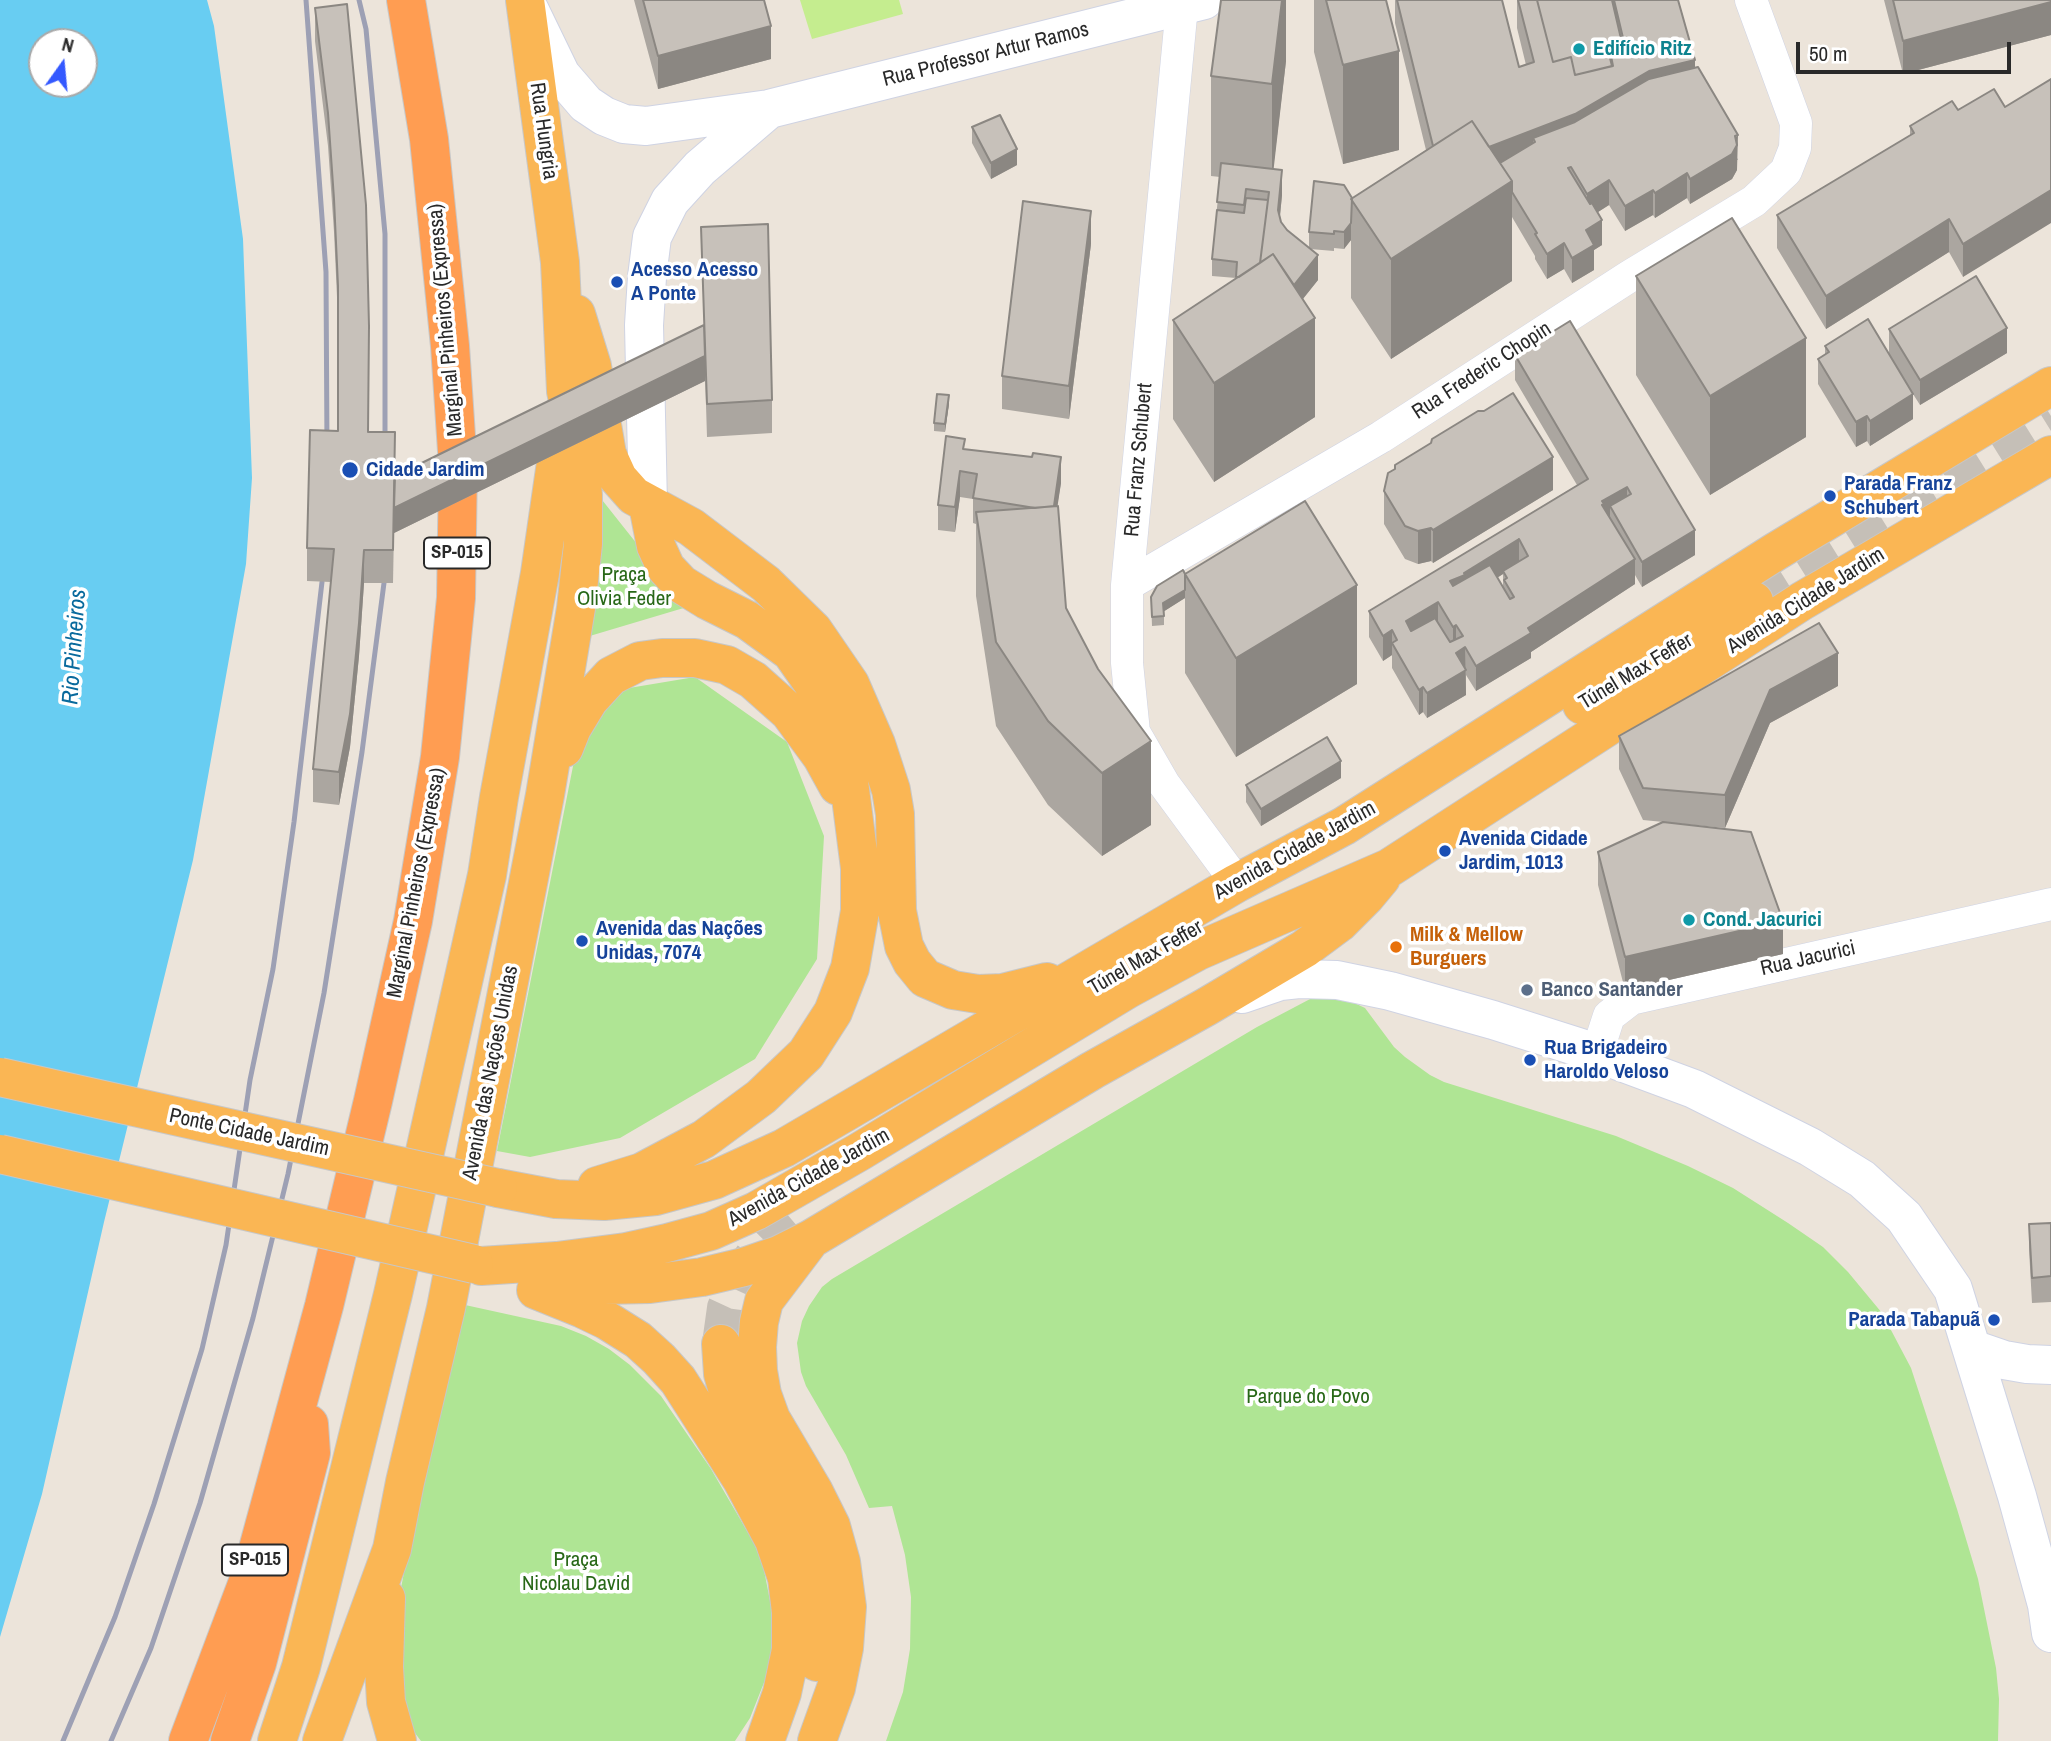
<!DOCTYPE html>
<html>
<head>
<meta charset="utf-8">
<style>
  body { margin:0 }
  #map { position:relative; width:2051px; height:1741px; overflow:hidden; background:#ece4da; font-family:"Archivo Narrow",sans-serif }
  canvas { display:block }
  .north { position:absolute; left:28px; top:28px; width:70px; height:70px; box-sizing:border-box; background:#fff; border:2px solid #a9a9a9; border-radius:50%; rotate:15deg; font-size:19px; font-weight:700; line-height:28px; text-align:center; color:#292929 }
  .north::after { content:''; display:block; margin:auto; width:24px; height:32px; background:#3459ff; clip-path:polygon(50% 0,100% 100%,50% 72%,0 100%) }
  .scale { position:absolute; left:1796px; top:42px; width:215px; height:32px; box-sizing:border-box; border:4px solid #292929; border-top:0; padding-left:9px; font-size:21px; line-height:24px; white-space:nowrap; color:#292929; -webkit-text-stroke:5px #fff; paint-order:stroke }
</style>
</head>
<body>
<div id="map">
<canvas width="2051" height="1741"></canvas>
<div class="north">N</div>
<div class="scale">50 m</div>
</div>
<script>
const g = document.querySelector('canvas').getContext('2d');
g.lineJoin = 'round';
function fillPath(path, color) {
  g.fillStyle = color;
  g.fill(path, 'evenodd');
}
function poly(rows) {
  const path = new Path2D();
  for (const r of rows) {
    path.moveTo(r[0], r[1]);
    for (let i = 2; i < r.length; i += 2) path.lineTo(r[i], r[i + 1]);
  }
  return path;
}
function stroke(path, color, width, dash) {
  g.strokeStyle = color;
  g.lineWidth = width;
  g.lineCap = dash ? 'butt' : 'round';
  g.setLineDash(dash || []);
  g.stroke(path);
}
function write(font, color, halo, rows, align = 'center') {
  g.font = font + ' "Archivo Narrow",sans-serif';
  g.lineWidth = 7;
  g.setLineDash([]);
  g.textBaseline = 'middle';
  g.strokeStyle = halo;
  g.fillStyle = color;
  for (const [text, x, y, turn = 0] of rows) {
    g.save();
    g.translate(x, y);
    g.rotate((+turn || 0) * Math.PI / 180);
    g.textAlign = isNaN(turn) ? turn : align;
    if (halo) g.strokeText(text, 0, 0);
    g.fillText(text, 0, 0);
    g.restore();
  }
}
const green = poly([
  [591,486,687,607,583,638],
  [695,677,787,742,824,836,817,959,755,1059,620,1138,530,1157,497,1151,577,746,623,689],
  [1312,998,1346,999,1365,1008,1394,1047,1405,1057,1430,1075,1444,1082,1616,1136,1688,1166,1733,1188,1788,1223,1823,1247,1848,1272,1882,1313,1911,1368,1957,1509,1978,1579,1996,1668,1999,1699,1998,1741,886,1741,903,1692,910,1649,911,1597,905,1555,892,1506,869,1508,846,1455,806,1386,801,1372,797,1343,802,1321,809,1306,822,1287,832,1279,1257,1027],
  [456,1303,561,1326,586,1336,609,1349,630,1365,661,1396,711,1469,754,1543,763,1565,772,1611,772,1652,767,1675,750,1718,735,1741,421,1741,412,1729,390,1645]
]);
const pitch = poly([
  [800,0,899,0,903,14,812,39]
]);
const water = poly([
  [0,0,207,0,214,26,243,239,252,478,246,564,193,860,104,1222,42,1494,0,1637],
  [42,42,84,42,84,84,42,84]
]);
const trunkTunnel = poly([
  [1754,601,2051,416],
  [721,1344,726,1308,742,1273,755,1254,771,1238,792,1220]
]);
const minor = poly([
  [1182,6,1127,585,1127,663,1134,732,1164,784,1237,883],
  [1127,585,1381,437,1630,276,1754,201,1786,171,1795,148,1796,123,1751,0],
  [1597,1053,1609,1016,1631,999,2051,904]
]);
const tertiary = poly([
  [530,11,561,75,586,104,604,116,624,124,646,126,769,109,1204,0],
  [648,505,644,325,647,277,652,237,670,201,700,168,769,109],
  [1242,994,1280,981,1299,979,1337,980,1390,991,1493,1020,1597,1053,1694,1089,1810,1147,1862,1179,1904,1217,1953,1289,2017,1496,2047,1605,2051,1633],
  [1972,1349,2004,1360,2027,1364,2051,1365]
]);
const trunk = poly([
  [576,314,592,366,607,454,618,478,634,496,691,527,766,584,813,630,850,684,876,744,891,790,895,814,897,911,904,946,912,962,925,978,953,990,978,994,1003,993,1047,982],
  [1582,705,1754,601],
  [564,748,572,728,589,700,611,676,640,661,662,658,695,658,727,665,753,680,789,712,822,757,838,786],
  [597,1186,642,1172,704,1139,761,1097,806,1054,833,1012,850,968,860,911,860,868,848,774,839,739,821,695,791,652,747,620,707,600,681,584,666,568,656,546,648,505],
  [498,1188,556,1199,604,1201,656,1196,714,1180,784,1148,1237,883,1344,826,1775,552,2051,386],
  [808,1243,764,1301,759,1322,757,1347,758,1371,762,1394,771,1419,814,1492,831,1526,841,1562,847,1607,844,1648,836,1688,817,1741],
  [481,1266,557,1261,626,1252,667,1243,711,1231,756,1211,859,1152,1128,989,1198,951,1389,868,1802,601,2051,455],
  [542,1277,604,1285,650,1284,702,1277,744,1267,779,1255,811,1239,1093,1070,1206,1007,1304,949,1339,923,1366,896,1381,878],
  [536,1290,583,1309,606,1320,638,1340,659,1359,678,1380,742,1480,774,1540,787,1578,791,1612,791,1650,782,1693,765,1741],
  [721,1344,723,1374,730,1398,745,1429,799,1522,813,1562,818,1593,820,1627,817,1662],
  [386,1598,384,1667,386,1702,397,1741],
  [277,1741,301,1667,393,1294,487,875,499,797,540,573,562,421],
  [322,1741,392,1549,405,1482,446,1308,545,795,576,608,583,544,583,495,579,453,566,391,560,262,525,0]
]);
const motorway = poly([
  [188,1741,252,1571,324,1306,373,1101,413,921,440,757,456,598,458,466,450,346,429,139,406,0],
  [230,1741,257,1663,311,1453,309,1424]
]);
const rail = poly([
  [306,0,326,272,327,451],
  [359,0,366,29,385,234,385,451],
  [63,1741,115,1617,154,1504,202,1349,226,1245,250,1080,273,969,294,822,322,582],
  [111,1741,151,1648,200,1503,253,1318,288,1174,324,993,362,752,384,583]
]);
const trunkBridge = poly([
  [0,1077,498,1188],
  [0,1154,474,1264]
]);
const wall = poly([
  [634,0,764,0,771,59,658,89],
  [1286,0,1286,61,1273,169,1282,195,1280,216,1281,222,1287,230,1309,248,1309,232,1352,198,1426,150,1395,23,1395,0,1502,0,1519,67,1526,65,1517,28,1517,0,1678,0,1695,68,1738,160,1737,160,1737,170,1732,179,1690,204,1687,198,1655,218,1653,215,1625,231,1609,205,1598,212,1602,245,1594,250,1594,270,1572,283,1564,269,1547,279,1535,259,1535,256,1512,217,1512,281,1391,359,1351,298,1351,240,1344,249,1334,248,1334,251,1310,249,1318,280,1303,299,1315,417,1214,482,1173,419,1173,320,1236,278,1212,276,1212,259,1220,177,1211,176,1211,76],
  [1314,0,1386,0,1399,150,1343,164,1314,52],
  [1884,0,2051,0,2051,35,1903,74],
  [315,8,368,432,395,476,704,325,701,227,772,400,772,433,707,437,705,373,705,381,394,533,394,521,393,583,364,583,359,656,350,747,339,805,313,802,313,769,331,582,307,581,307,548,338,431,338,319,334,232,328,146,315,41],
  [1994,89,1963,277,1949,252,1826,329,1777,248,1777,215,1910,135,1910,126,1958,110],
  [972,127,1017,165,991,179,972,143],
  [1091,244,1069,419,1002,409,1002,376],
  [1636,276,1806,437,1710,495,1636,375],
  [1889,329,2007,353,1920,405,1913,394,1913,419,1870,446,1867,441,1856,447,1818,384,1818,359,1825,354,1825,346,1889,353],
  [1515,355,1695,555,1642,587,1635,575,1635,584,1531,652,1531,658,1476,691,1466,675,1466,695,1427,718,1423,712,1419,715,1392,668,1392,655,1383,661,1369,637,1369,611,1577,485,1515,380],
  [1503,574,1503,587,1497,578],
  [949,404,945,432,934,431,934,423],
  [965,449,1061,483,1057,506,1066,608,1151,825,1102,856,1048,805,996,726,976,596,976,524,973,523,973,499,960,497,955,532,938,530,938,505],
  [1553,490,1433,563,1431,561,1418,564,1405,559,1384,524,1384,491],
  [1185,574,1357,684,1236,757,1185,673,1185,598,1164,611,1164,625,1152,626,1151,597],
  [1838,686,1770,723,1725,828,1643,820,1619,769,1619,736],
  [1341,778,1261,826,1246,802,1246,785],
  [1598,852,1783,954,1625,990,1598,885],
  [2051,1223,2051,1302,2032,1303,2029,1249,2029,1224]
]);
const shadedWall = poly([
  [1282,0,1286,0,1286,61,1272,183,1272,84],
  [2051,2,2051,35,1903,74,1903,41],
  [771,26,771,59,658,89,658,56],
  [1399,51,1399,150,1343,164,1343,65],
  [1695,60,1695,93,1535,142,1533,138,1533,163,1500,176,1487,148,1649,71],
  [1738,135,1737,170,1732,179,1690,204,1690,179],
  [1017,149,1017,165,991,179,991,163],
  [1282,170,1282,195,1278,235,1278,210],
  [1687,173,1687,198,1655,218,1655,193],
  [1609,180,1609,205,1587,219,1587,194],
  [1512,181,1512,281,1391,359,1391,259],
  [1653,190,1653,215,1625,231,1625,206],
  [2051,190,2051,223,1963,277,1963,244],
  [1091,211,1091,244,1069,419,1069,386],
  [1949,219,1949,252,1826,329,1826,296],
  [1602,220,1602,245,1594,250,1594,270,1572,283,1572,258,1586,230],
  [1351,223,1351,240,1344,249,1344,232],
  [1564,243,1564,269,1547,279,1547,254],
  [1318,255,1318,280,1277,331,1277,306],
  [1315,318,1315,417,1214,482,1214,383],
  [2007,328,2007,353,1920,405,1920,380],
  [1806,338,1806,437,1710,495,1710,396],
  [705,356,705,381,394,533,394,520,393,583,395,432,395,508],
  [1913,394,1913,419,1870,446,1870,421],
  [949,395,949,404,945,432,945,424],
  [1867,416,1867,441,1856,447,1856,422],
  [1061,457,1061,483,1053,536,1053,510],
  [1553,457,1553,490,1433,563,1433,530],
  [960,471,960,497,955,532,955,507],
  [1627,487,1627,512,1610,506,1610,521,1602,531,1602,501],
  [1431,528,1431,561,1418,564,1418,531],
  [1695,530,1695,555,1642,587,1642,562],
  [1519,539,1519,564,1503,571,1503,574,1450,607,1450,581],
  [364,550,364,583,359,656,350,747,339,805,339,772],
  [1635,559,1635,584,1531,652,1531,658,1476,691,1476,666,1528,628],
  [1357,585,1357,684,1236,757,1236,658],
  [1185,590,1185,598,1163,612,1163,603],
  [1438,602,1438,627,1406,646,1406,621],
  [1456,625,1456,650,1453,652,1453,627],
  [1392,630,1392,655,1383,661,1383,636],
  [1465,647,1466,695,1427,718,1427,693,1456,653],
  [1838,653,1838,686,1770,723,1725,828,1725,795,1770,690],
  [1423,687,1423,712,1419,715,1419,690],
  [1151,741,1151,825,1102,856,1102,773],
  [1341,761,1341,778,1261,826,1261,809],
  [1783,921,1783,954,1625,990,1625,957]
]);
const building = poly([
  [643,0,764,0,771,26,658,56,643,0],
  [1221,0,1282,0,1272,84,1211,76,1221,0],
  [1326,0,1386,0,1399,51,1343,65,1326,0],
  [1397,0,1502,0,1519,67,1534,62,1518,0,1537,0,1553,62,1571,57,1575,75,1613,66,1609,46,1624,42,1614,0,1678,0,1695,60,1649,71,1575,114,1489,147,1472,121,1433,146,1397,0],
  [1537,0,1612,0,1622,43,1609,46,1609,54,1612,66,1575,75,1571,57,1553,62,1537,0],
  [1893,0,2051,0,2051,2,1903,41,1893,0],
  [347,4,366,205,369,326,368,432,395,432,393,550,364,550,359,623,350,714,339,772,313,769,334,549,307,548,310,430,338,431,338,286,334,199,328,113,315,8,347,4],
  [1698,67,1738,135,1735,136,1737,145,1732,154,1690,179,1687,173,1655,193,1653,190,1625,206,1609,180,1587,194,1571,167,1568,168,1590,204,1592,203,1602,220,1586,230,1594,245,1572,258,1564,243,1547,254,1535,234,1537,233,1512,192,1512,181,1500,163,1535,142,1533,138,1575,122,1649,79,1698,67],
  [2051,79,2051,190,1963,244,1949,219,1826,296,1777,215,1914,133,1910,126,1952,101,1958,110,1994,89,2005,107,2051,79],
  [1000,115,1017,149,991,163,972,127,1000,115],
  [1472,121,1512,181,1391,259,1351,199,1472,121],
  [1221,163,1282,170,1278,210,1281,222,1287,230,1318,255,1294,285,1273,254,1260,263,1269,192,1246,189,1244,205,1217,202,1221,163],
  [1314,181,1344,185,1352,198,1351,223,1344,232,1334,231,1334,234,1309,232,1314,181],
  [1246,198,1268,200,1260,263,1239,277,1236,277,1237,262,1212,259,1217,210,1244,213,1246,198],
  [1023,201,1091,211,1069,386,1002,376,1023,201],
  [1732,218,1806,338,1710,396,1636,276,1732,218],
  [768,224,772,400,707,404,701,227,768,224],
  [1273,254,1315,318,1214,383,1173,320,1273,254],
  [1976,276,2007,328,1920,380,1889,329,1976,276],
  [1868,319,1913,394,1870,421,1867,416,1856,422,1818,359,1829,352,1825,346,1868,319],
  [1570,321,1695,530,1642,562,1610,506,1631,494,1627,487,1602,501,1604,504,1602,505,1635,559,1528,628,1531,633,1476,666,1465,647,1456,653,1466,670,1427,693,1423,687,1419,690,1392,643,1397,640,1392,630,1383,636,1369,611,1588,479,1515,355,1570,321],
  [1519,539,1528,556,1503,571,1507,578,1504,580,1514,597,1510,599,1490,565,1453,586,1450,581,1465,575,1464,573,1519,539],
  [1438,602,1453,627,1456,625,1463,636,1450,642,1435,618,1411,631,1406,621,1438,602],
  [704,325,705,356,394,508,395,476,704,325],
  [1513,393,1553,457,1433,530,1431,528,1418,531,1405,526,1384,491,1388,473,1395,469,1395,465,1431,443,1432,439,1478,411,1484,411,1513,393],
  [937,394,949,395,945,424,934,423,937,394],
  [946,436,965,439,963,449,1032,457,1033,453,1061,457,1054,506,1035,508,973,498,977,474,960,471,955,507,938,505,946,436],
  [1305,501,1357,585,1236,658,1185,574,1305,501],
  [1058,506,1066,608,1098,669,1151,741,1102,773,1048,721,996,642,976,512,1058,506],
  [1183,570,1185,574,1185,590,1163,603,1164,616,1152,617,1151,597,1157,586,1183,570],
  [1819,623,1838,653,1770,690,1725,795,1643,788,1619,736,1819,623],
  [1327,737,1341,761,1261,809,1246,785,1327,737],
  [1663,822,1751,832,1783,921,1625,957,1598,852,1663,822],
  [2051,1223,2051,1276,2032,1278,2029,1224,2051,1223]
]);
const markers = [
  [1579,49,7,"#0f9aa8"],
  [617,282,7,"#1a4fb4"],
  [350,470,9,"#1a4fb4"],
  [1830,496,7,"#1a4fb4"],
  [1445,851,7,"#1a4fb4"],
  [1689,920,7,"#0f9aa8"],
  [582,941,7,"#1a4fb4"],
  [1396,947,7,"#e8710a"],
  [1527,990,7,"#5c6f8a"],
  [1530,1060,7,"#1a4fb4"],
  [1994,1320,7,"#1a4fb4"]
];
const shields = [
  [457,553,66],
  [255,1560,66]
];
const shieldNames = [
  ["SP-015",457,553],
  ["SP-015",255,1560]
];
const cultureNames = [
  ["Edifício Ritz",1593,49],
  ["Cond. Jacurici",1703,920]
];
const streetNames = [
  ["Rua Professor Artur Ramos",986,55,-14],
  ["Rua Hungria",543,131,82],
  ["Marginal Pinheiros (Expressa)",446,320,-95],
  ["Rua Frederic Chopin",1482,371,-33],
  ["Rua Franz Schubert",1139,460,-85],
  ["Avenida Cidade Jardim",1806,601,-32],
  ["Túnel Max Feffer",1636,672,-31],
  ["Avenida Cidade Jardim",1295,851,-29],
  ["Marginal Pinheiros (Expressa)",417,883,-79],
  ["Túnel Max Feffer",1146,958,-30],
  ["Rua Jacurici",1808,959,-13],
  ["Avenida das Nações Unidas",491,1073,-79],
  ["Ponte Cidade Jardim",249,1133,12],
  ["Avenida Cidade Jardim",809,1178,-29]
];
const transitNames = [
  ["Acesso Acesso",631,270],
  ["A Ponte",631,294],
  ["Cidade Jardim",366,470],
  ["Parada Franz",1844,484],
  ["Schubert",1844,508],
  ["Avenida Cidade",1459,839],
  ["Jardim, 1013",1459,863],
  ["Avenida das Nações",596,929],
  ["Unidas, 7074",596,953],
  ["Rua Brigadeiro",1544,1048],
  ["Haroldo Veloso",1544,1072],
  ["Parada Tabapuã",1980,1320,"right"]
];
const parkNames = [
  ["Praça",624,575],
  ["Olivia Feder",624,599],
  ["Parque do Povo",1308,1397],
  ["Praça",576,1560],
  ["Nicolau David",576,1584]
];
const foodNames = [
  ["Milk & Mellow",1410,935],
  ["Burguers",1410,959]
];
const serviceNames = [
  ["Banco Santander",1541,990]
];
const waterNames = [
  ["Rio Pinheiros",75,647,-86]
];
fillPath(green, '#afe594');
fillPath(pitch, '#c5ed8f');
fillPath(water, '#68cdf2');
stroke(trunkTunnel, '#c5bfb7', 38, [38, 19]);
stroke(minor, '#cfd3e3', 33);
stroke(tertiary, '#cfd3e3', 40);
stroke(trunk, '#c7c7c7', 40);
stroke(motorway, '#c7c7c7', 40);
stroke(minor, '#fff', 32);
stroke(tertiary, '#fff', 38);
stroke(trunk, '#fab654', 38);
stroke(motorway, '#ff9d52', 38);
stroke(rail, '#9da0b4', 5);
stroke(trunkBridge, '#c7c7c7', 40, []);
stroke(trunkBridge, '#fab654', 38);
fillPath(wall, '#aba6a0');
fillPath(shadedWall, '#8b8782');
fillPath(building, '#c7c1ba');
stroke(building, '#8b8782', 2);
for (const [x, y, r, color] of markers) {
  const dot = new Path2D();
  dot.arc(x, y, r, 0, 2 * Math.PI);
  g.fillStyle = color;
  g.fill(dot);
  stroke(dot, '#fff', 2.5);
}
for (const [x, y, w] of shields) {
  const box = new Path2D();
  box.roundRect(x - w / 2, y - 15.5, w, 31, 5);
  g.fillStyle = '#fff';
  g.fill(box);
  stroke(box, '#292929', 2);
}
write('bold 19px', '#292929', null, shieldNames);
write('bold 21px', '#0d838f', '#fff', cultureNames, 'left');
write('21px', '#292929', '#fff', streetNames);
write('bold 21px', '#164399', '#fff', transitNames, 'left');
write('21px', '#286817', '#fff', parkNames);
write('bold 21px', '#c56008', '#fff', foodNames, 'left');
write('bold 21px', '#4e5e75', '#fff', serviceNames, 'left');
write('italic 23px', '#096a9d', '#fff', waterNames);
</script>
</body>
</html>
